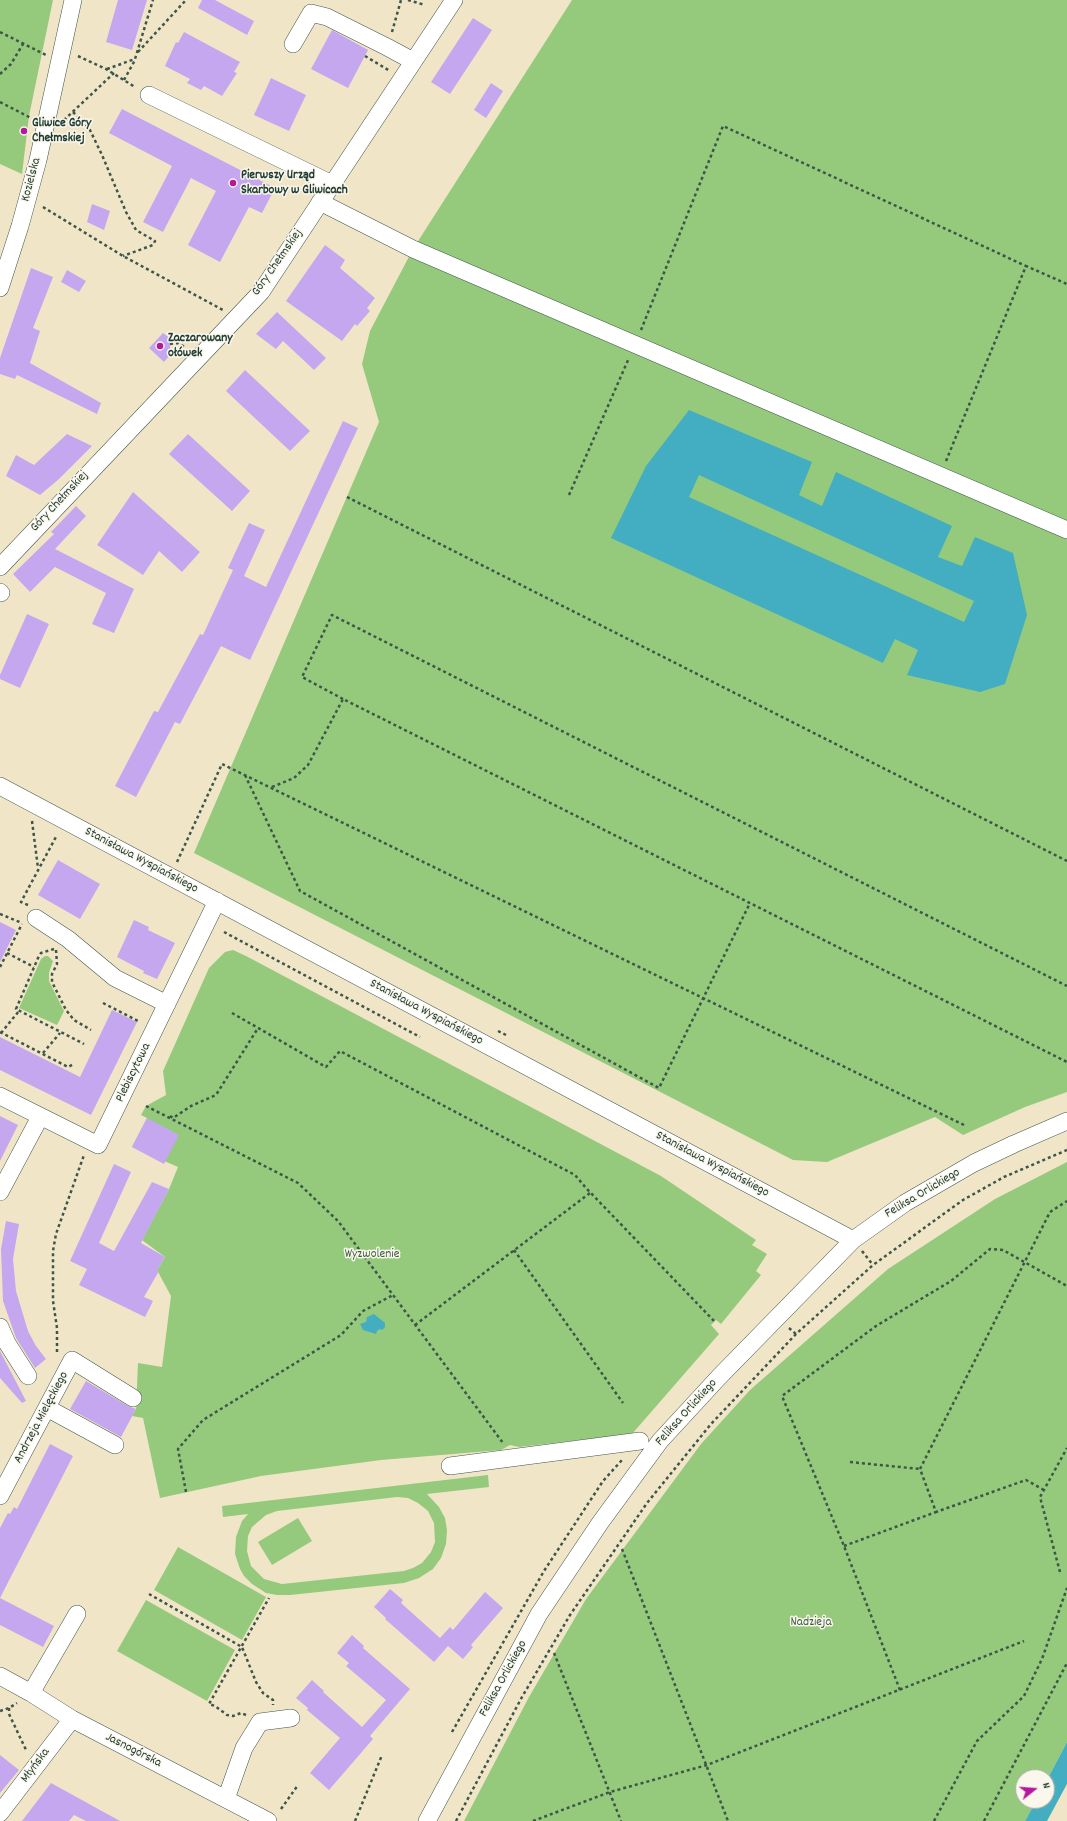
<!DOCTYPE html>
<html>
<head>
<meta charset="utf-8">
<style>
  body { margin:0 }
  #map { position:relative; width:1067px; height:1821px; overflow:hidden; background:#f1e5c8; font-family:Dekko,sans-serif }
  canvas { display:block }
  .north { position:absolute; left:1015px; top:1769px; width:40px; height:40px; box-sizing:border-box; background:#fbf7ec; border:1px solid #a3ada2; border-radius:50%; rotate:73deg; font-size:11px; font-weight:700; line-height:16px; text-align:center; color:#1f3d34 }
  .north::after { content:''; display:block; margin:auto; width:14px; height:18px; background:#b5179e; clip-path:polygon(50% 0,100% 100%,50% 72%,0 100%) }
</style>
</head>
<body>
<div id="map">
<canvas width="1067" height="1821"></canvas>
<div class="north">N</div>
</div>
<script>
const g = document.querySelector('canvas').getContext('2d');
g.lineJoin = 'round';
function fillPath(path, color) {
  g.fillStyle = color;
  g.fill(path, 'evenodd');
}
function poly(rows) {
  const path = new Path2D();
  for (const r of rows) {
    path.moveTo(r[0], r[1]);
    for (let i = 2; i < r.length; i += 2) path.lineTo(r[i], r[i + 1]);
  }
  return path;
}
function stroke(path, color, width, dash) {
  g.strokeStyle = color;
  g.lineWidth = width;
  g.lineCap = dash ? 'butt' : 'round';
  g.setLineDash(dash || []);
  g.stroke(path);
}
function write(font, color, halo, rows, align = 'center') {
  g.font = font + ' Dekko,sans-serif';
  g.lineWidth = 3;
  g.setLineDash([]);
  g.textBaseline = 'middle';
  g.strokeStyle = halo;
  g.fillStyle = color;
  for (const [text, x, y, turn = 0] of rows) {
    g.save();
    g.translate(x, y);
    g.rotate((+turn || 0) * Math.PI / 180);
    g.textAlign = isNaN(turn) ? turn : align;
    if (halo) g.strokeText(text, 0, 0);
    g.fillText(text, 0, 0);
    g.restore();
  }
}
const green = poly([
  [0,0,53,0,29,116,22,174,0,164],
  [572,0,1067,0,1067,1092,1025,1107,963,1135,935,1117,827,1162,793,1160,194,853,379,422,362,364,370,331,413,249],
  [233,950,246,956,661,1176,756,1240,752,1245,767,1254,756,1271,761,1275,721,1324,716,1320,711,1325,719,1334,632,1434,519,1447,510,1445,501,1450,381,1460,261,1476,160,1498,143,1418,132,1416,136,1409,138,1363,162,1367,171,1296,157,1270,165,1257,142,1240,169,1189,178,1167,132,1147,147,1118,141,1115,146,1106,166,1095,163,1071,209,968,225,952],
  [45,956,48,956,53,961,49,973,49,981,64,1011,57,1025,19,1008,41,959],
  [1067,1162,1067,1742,1047,1780,1047,1777,1023,1777,1023,1801,1036,1801,1025,1821,464,1821,529,1697,586,1599,701,1444,750,1390,888,1269,995,1199],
  [488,1475,489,1487,427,1494,439,1507,445,1518,447,1530,446,1544,441,1558,433,1569,419,1578,404,1583,290,1595,277,1595,266,1593,252,1584,244,1576,240,1569,235,1554,236,1537,242,1521,248,1514,223,1517,222,1506],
  [397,1497,408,1498,418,1503,428,1511,434,1523,435,1542,431,1552,422,1563,413,1568,404,1571,282,1584,264,1579,251,1566,247,1551,248,1536,252,1527,266,1515,277,1511],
  [298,1518,312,1541,272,1565,258,1542],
  [178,1547,266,1597,242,1640,154,1590],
  [146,1600,235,1650,207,1701,117,1651]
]);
const water = poly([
  [689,410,812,462,799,495,822,506,836,472,952,526,938,557,962,566,975,537,1013,553,1027,615,1005,684,980,692,907,675,918,650,895,639,883,663,611,538,646,466],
  [699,475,974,601,964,622,689,497],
  [374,1314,385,1323,385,1327,382,1330,380,1329,377,1331,376,1334,363,1330,360,1324,366,1322,367,1317],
  [1067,1742,1067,1784,1047,1821,1025,1821,1036,1801,1047,1801,1047,1780]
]);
const building = poly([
  [118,0,147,0,132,50,106,42],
  [202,0,215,0,254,21,247,35,198,8],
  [473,18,492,30,450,94,431,82],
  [332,30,368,50,348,88,311,69],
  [184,32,240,62,234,72,237,73,222,96,204,86,201,90,187,83,190,79,165,66,176,42,178,43],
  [271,78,306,95,289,131,254,115],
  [491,83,503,91,486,118,474,110],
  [122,109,275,188,262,213,249,207,220,262,188,245,216,191,191,178,163,232,143,222,172,166,109,133],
  [92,204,110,211,104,230,87,222],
  [325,245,345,260,340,268,375,298,367,308,370,311,357,326,355,324,342,341,286,301],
  [31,268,53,277,33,328,40,331,30,363,101,403,97,414,17,375,15,379,0,374,0,358],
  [67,270,86,281,79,292,61,282],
  [277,312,326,358,314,370,283,341,276,349,256,334],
  [163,333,170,338,170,355,164,362,149,348],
  [245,370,310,431,290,451,226,391],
  [343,421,358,428,250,660,221,646,180,724,175,722,136,797,115,786,154,711,158,712,200,634,203,635,233,570,228,568,249,523,265,530,244,576,266,587],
  [67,434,92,446,59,479,40,495,6,476,16,455,34,465],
  [188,434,250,491,232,511,169,454],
  [133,492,200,552,182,572,159,551,143,575,97,545],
  [76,506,86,516,55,549,134,589,114,633,92,624,106,593,55,567,30,592,13,574,54,534,51,532],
  [27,614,49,624,20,688,0,679,0,675],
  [58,860,100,884,80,919,38,895],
  [134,920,149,927,148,930,175,943,157,979,143,973,144,971,117,957],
  [0,922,16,930,0,962],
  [112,1010,137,1022,91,1115,0,1070,0,1037,80,1077],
  [0,1116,18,1125,0,1161],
  [147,1118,179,1135,164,1164,132,1147],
  [114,1164,131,1172,99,1243,114,1251,152,1182,169,1189,141,1243,165,1257,157,1270,159,1271,144,1297,153,1301,145,1317,79,1285,87,1269,70,1261],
  [6,1221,19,1224,13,1259,16,1291,28,1331,36,1346,46,1359,35,1368,16,1338,3,1301,1,1249],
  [0,1351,26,1401,22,1403,0,1378],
  [86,1381,128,1406,136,1409,121,1437,70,1409],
  [50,1444,73,1456,0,1598,54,1626,43,1647,0,1625,0,1528,8,1513,10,1514,14,1507,17,1509],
  [390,1589,403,1600,401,1603,440,1638,450,1627,453,1630,485,1592,503,1608,471,1645,473,1647,463,1659,448,1646,434,1662,385,1619,386,1618,374,1607],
  [352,1635,364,1646,363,1648,410,1689,370,1736,373,1739,329,1790,310,1773,340,1738,307,1710,308,1708,296,1698,312,1680,324,1691,323,1692,362,1727,386,1700,346,1666,349,1663,337,1653],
  [0,1755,19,1770,0,1793],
  [51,1783,120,1821,86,1821,74,1815,69,1821,22,1821]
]);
const path = poly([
  [408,0,425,5],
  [0,32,46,55],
  [392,32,401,0],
  [138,52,186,0],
  [78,56,106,69,135,87],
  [365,56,390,71],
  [107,69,135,59,153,0],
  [0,74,11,64,23,44],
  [124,80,135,60],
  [0,102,31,118],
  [73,112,89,128,102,155,126,212,136,230,155,241,153,245,123,256],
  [64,120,114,73],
  [43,207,123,256,223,310],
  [641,330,723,126,1026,266],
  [170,344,178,343,186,348],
  [946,461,1026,266,1067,284],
  [569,495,629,358],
  [347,497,1067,861],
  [343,699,302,677,332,615,1067,986],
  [245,775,300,891,659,1088,750,903],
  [272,787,294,778,308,765,343,699,1067,1062],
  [32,821,38,868],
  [177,862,222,764,964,1125],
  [28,905,21,902,57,835],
  [0,914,22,923],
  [224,932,420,1037],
  [54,949,41,953,38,958,16,1009,84,1044],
  [56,950,57,964,52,974,52,982,66,1010,74,1020,91,1030],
  [7,953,34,967],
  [0,967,22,924],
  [103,1003,140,1022],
  [232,1013,326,1067,340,1051,575,1175,586,1188,715,1322],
  [498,1031,506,1035],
  [0,1032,68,1067,74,1064],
  [1,1033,19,1011],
  [43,1053,60,1033],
  [146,1106,298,1183,338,1221,503,1443],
  [170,1116,173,1118,191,1106,216,1095,258,1028],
  [514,1250,623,1403],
  [862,1251,873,1265],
  [415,1325,590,1193],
  [789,1328,796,1334],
  [57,1352,57,1328,53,1301,53,1251,56,1234,84,1155],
  [850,1462,920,1469],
  [1044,1490,1026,1480,936,1512,920,1469,1050,1212,1067,1201],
  [186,1492,178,1449,203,1420,341,1335,363,1311,393,1295],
  [844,1546,936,1512],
  [622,1549,728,1821],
  [1060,1572,1040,1497,1067,1448],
  [149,1594,242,1647,256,1682,263,1693,273,1700,273,1705],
  [554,1653,621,1821],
  [900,1690,844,1546,782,1396,876,1326,951,1281,990,1249,1003,1250,1067,1286],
  [9,1708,9,1714,27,1752],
  [0,1711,9,1708,17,1703],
  [246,1715,241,1713,233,1716,227,1715,215,1706,209,1704,269,1598],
  [452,1732,544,1571,603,1481,622,1460],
  [281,1809,298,1785],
  [355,1821,382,1755],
  [456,1821,522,1697,570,1615,647,1503,711,1424,796,1334,873,1265,963,1200,1004,1177,1067,1150],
  [533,1821,610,1792,707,1765,1024,1641],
  [934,1821,977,1741,1024,1696,1042,1659,1067,1588],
  [984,1821,1067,1663]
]);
const minor = poly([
  [293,44,311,13,327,17,387,47,413,61],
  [149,95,332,184],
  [320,202,413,249,1067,530],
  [0,288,20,226,38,160,73,0],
  [0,567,261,292,454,0],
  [0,592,1,593],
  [0,786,853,1240],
  [36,918,68,939,115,978,167,1004],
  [0,1096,98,1145,217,901],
  [0,1192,40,1117],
  [0,1327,7,1343,28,1376],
  [47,1408,115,1445],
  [450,1466,640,1441],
  [0,1496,72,1360,133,1398],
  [0,1676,31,1693,72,1719,268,1821],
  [31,1693,77,1614],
  [226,1799,244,1748,260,1722,291,1718],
  [0,1813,72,1719],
  [427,1821,539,1614,600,1523,660,1441,719,1377,853,1240,905,1203,974,1163,1014,1144,1067,1121]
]);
const markers = [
  [24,131,4,"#b5179e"],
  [233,183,4,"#b5179e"],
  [160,346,4,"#b5179e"]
];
const poiNames = [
  ["Gliwice Góry",32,124],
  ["Chełmskiej",32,139],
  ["Pierwszy Urząd",241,176],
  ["Skarbowy w Gliwicach",241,191],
  ["Zaczarowany",168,339],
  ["ołówek",168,354]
];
const streetNames = [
  ["Kozielska",32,180,-75],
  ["Góry Chełmskiej",278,263,-55],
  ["Góry Chełmskiej",60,502,-47],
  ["Stanisława Wyspiańskiego",141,861,28],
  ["Stanisława Wyspiańskiego",426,1013,28],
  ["Plebiscytowa",134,1073,-64],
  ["Stanisława Wyspiańskiego",712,1165,28],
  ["Feliksa Orlickiego",923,1194,-31],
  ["Feliksa Orlickiego",687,1413,-48],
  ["Andrzeja Mielęckiego",42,1418,-62],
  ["Feliksa Orlickiego",504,1679,-61],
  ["Jasnogórska",133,1751,27],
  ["Młyńska",36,1766,-53]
];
const parkNames = [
  ["Wyzwolenie",372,1255],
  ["Nadzieja",811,1623]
];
fillPath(green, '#95ca7c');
fillPath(water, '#43aec2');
fillPath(building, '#c5a7ef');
stroke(minor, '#3e564a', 18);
stroke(path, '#3e564a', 2.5, [3, 3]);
stroke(minor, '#fff', 17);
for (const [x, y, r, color] of markers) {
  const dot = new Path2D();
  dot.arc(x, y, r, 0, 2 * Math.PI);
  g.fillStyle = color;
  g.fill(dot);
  stroke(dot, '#fbf7ec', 1.5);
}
write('bold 13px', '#1f3d34', '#fbf7ec', poiNames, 'left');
write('13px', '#1f3d34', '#fbf7ec', streetNames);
write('13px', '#3c6046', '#fbf7ec', parkNames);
</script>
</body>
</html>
